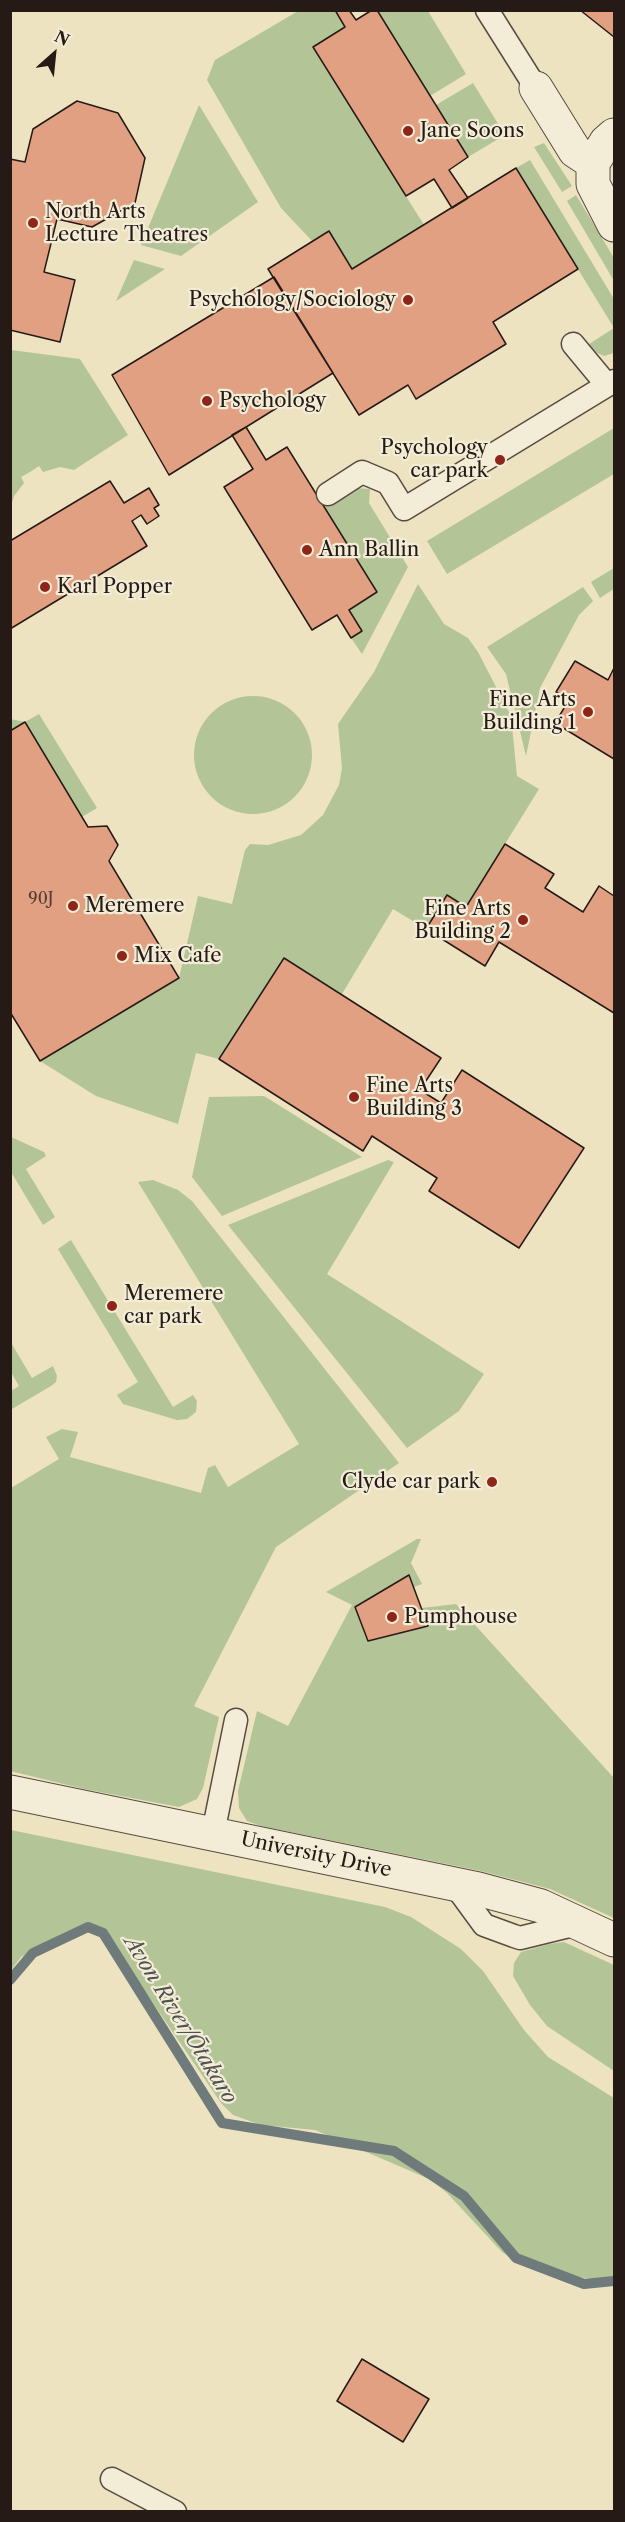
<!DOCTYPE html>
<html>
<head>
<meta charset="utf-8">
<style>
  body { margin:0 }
  #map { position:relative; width:625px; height:2522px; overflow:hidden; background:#ede3c1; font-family:"Libre Caslon Text",serif }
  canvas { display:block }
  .frame { position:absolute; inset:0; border:12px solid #261a16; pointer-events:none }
  .north { position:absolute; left:24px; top:24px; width:60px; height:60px; -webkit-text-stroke:4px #f3edd7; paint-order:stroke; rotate:27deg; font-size:16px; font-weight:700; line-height:24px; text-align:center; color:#261a16 }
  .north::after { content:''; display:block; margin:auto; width:21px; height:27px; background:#261a16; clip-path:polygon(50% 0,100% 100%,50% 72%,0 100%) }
</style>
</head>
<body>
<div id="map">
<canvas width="625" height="2522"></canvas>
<div class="frame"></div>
<div class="north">N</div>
</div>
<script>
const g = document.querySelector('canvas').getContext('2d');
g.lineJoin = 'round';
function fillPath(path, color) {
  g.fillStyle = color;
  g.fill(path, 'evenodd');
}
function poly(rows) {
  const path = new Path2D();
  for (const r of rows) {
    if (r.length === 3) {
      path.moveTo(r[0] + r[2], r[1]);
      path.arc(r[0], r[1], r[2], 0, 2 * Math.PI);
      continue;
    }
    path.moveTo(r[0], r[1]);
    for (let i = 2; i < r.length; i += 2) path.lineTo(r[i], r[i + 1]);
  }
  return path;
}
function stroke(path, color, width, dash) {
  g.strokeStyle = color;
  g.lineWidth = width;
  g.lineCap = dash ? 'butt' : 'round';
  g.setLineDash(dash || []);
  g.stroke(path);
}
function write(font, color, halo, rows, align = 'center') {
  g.font = font + ' "Libre Caslon Text",serif';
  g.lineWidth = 4.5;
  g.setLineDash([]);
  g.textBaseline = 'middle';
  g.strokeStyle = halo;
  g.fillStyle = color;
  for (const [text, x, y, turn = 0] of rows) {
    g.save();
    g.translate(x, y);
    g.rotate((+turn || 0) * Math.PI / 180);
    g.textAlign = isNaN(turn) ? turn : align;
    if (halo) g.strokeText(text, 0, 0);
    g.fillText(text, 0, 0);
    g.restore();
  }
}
const green = poly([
  [298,11,335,11,345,27,313,48,424,225,352,269,329,232,312,241,281,208,207,80,215,60],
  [377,11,428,11,466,74,430,96],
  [473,83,505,135,468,157,436,105],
  [199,105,258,202,181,256,141,245],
  [544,143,572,186,562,192,534,147],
  [530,160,614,299,614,353,604,356,593,351,589,344,614,328,516,168],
  [576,195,614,258,614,281,567,201],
  [134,260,165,269,116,301],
  [11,350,80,359,128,435,74,470,60,467,43,472,39,466,30,472,21,477,24,483,14,496,11,506],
  [614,428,614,474,447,574,427,541],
  [356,488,370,489,369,503,408,567,362,654,351,638,349,610,376,592,324,508],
  [614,568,614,589,600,598,591,582],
  [418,584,444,624,468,638,478,652,511,716,517,776,539,789,466,907,447,895,426,929,393,909,342,994,284,958,219,1059,196,1053,178,1124,96,1096,40,1061,179,978,198,896,232,904,245,850,250,844,268,845,301,835,323,815,339,785,342,768,338,724,374,672],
  [583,587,593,601,579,615,540,688,526,756,506,674,487,647],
  [253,755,59],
  [39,714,97,808,82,817,25,723,11,731,10,719,25,722],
  [264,1096,362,1157,222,1216,192,1177,209,1097],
  [11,1137,44,1152,46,1156,26,1169,55,1217,43,1225,11,1172],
  [388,1160,394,1162,327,1274,484,1374,459,1411,407,1448,228,1225],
  [153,1180,178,1190,192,1201,399,1463,276,1547,194,1706,219,1717,203,1788,197,1799,179,1807,84,1789,10,1771,11,1488,59,1459,46,1437,62,1429,78,1432,70,1457,201,1493,208,1468,215,1465,228,1487,299,1444,138,1182],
  [71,1240,173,1407,193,1395,197,1401,196,1412,187,1419,177,1420,123,1404,117,1395,138,1382,58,1249],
  [10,1341,32,1378,53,1366,57,1376,56,1382,51,1386,12,1409,11,1408,11,1391,19,1386,11,1372],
  [417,1539,421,1539,411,1563,422,1584,414,1587,409,1575,355,1607,368,1641,428,1626,422,1608,456,1604,614,1778,614,1918,550,1889,481,1871,261,1826,247,1821,239,1808,238,1791,257,1711,288,1726,352,1605,326,1592],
  [11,1830,385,1907,411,1917,461,1949,483,1971,524,2030,548,2057,614,2098,614,2282,556,2274,520,2264,502,2252,447,2193,429,2179,315,2130,261,2125,233,2115,221,2103,102,1928,87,1924,68,1931,21,1957,11,1970],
  [564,1942,614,1965,614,2071,547,2026,530,2005,513,1976,514,1963,521,1952,549,1944]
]);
const stream = poly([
  [10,1980,33,1953,88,1927,103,1933,222,2123,394,2151,464,2196,516,2258,584,2284,614,2281]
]);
const building = poly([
  [335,10,349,10,356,20,372,10,377,10,468,157,449,170,468,198,452,208,434,179,406,196,313,47,345,27,335,10],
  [580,10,614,10,614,37,580,10],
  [77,101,118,113,145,158,135,203,92,227,57,219,44,272,75,280,60,342,10,330,10,159,25,162,33,129,77,101],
  [516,168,578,269,493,322,506,344,416,399,408,385,359,415,268,269,329,231,352,269,516,168],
  [274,277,333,373,169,475,112,375,274,277],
  [246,427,266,460,287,447,377,592,349,610,362,631,351,638,337,615,312,630,224,487,253,469,232,435,246,427],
  [110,481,124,503,149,488,159,505,154,508,159,516,147,524,141,515,132,521,147,546,10,629,10,541,110,481],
  [575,661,608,680,614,668,614,759,555,723,569,700,556,692,575,661],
  [25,722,88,827,107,826,118,845,109,861,179,978,40,1061,10,1012,10,731,25,722],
  [505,844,554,874,545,888,583,912,599,886,614,896,614,1013,499,942,485,966,426,929,447,895,466,907,505,844],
  [284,958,441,1058,420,1090,441,1103,462,1070,584,1148,519,1248,429,1191,437,1178,372,1136,363,1151,219,1059,284,958],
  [409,1575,428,1626,368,1641,355,1607,409,1575],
  [362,2359,429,2399,403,2442,337,2401,362,2359]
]);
const lane = poly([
  [487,10,536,88],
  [573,344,607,385],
  [328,494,362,472,388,483,404,509,614,381],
  [213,1833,236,1720],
  [454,1884,484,1925,514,1936,520,1938,581,1923],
  [112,2479,175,2512]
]);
const street = poly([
  [536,88,575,151,593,163,593,184,614,225],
  [593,163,606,142,614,135],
  [10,1792,478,1889,541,1906,614,1940]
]);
const markers = [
  [408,131,6,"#8f2418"],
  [33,223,6,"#8f2418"],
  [408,300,6,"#8f2418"],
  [207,401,6,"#8f2418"],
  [500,460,6,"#8f2418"],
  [307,550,6,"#8f2418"],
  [45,587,6,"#8f2418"],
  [588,712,6,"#8f2418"],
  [73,906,6,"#8f2418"],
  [523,920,6,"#8f2418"],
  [122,956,6,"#8f2418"],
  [354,1097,6,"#8f2418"],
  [112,1306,6,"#8f2418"],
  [492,1482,6,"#8f2418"],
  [392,1617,6,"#8f2418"]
];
const numberNames = [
  ["90J",41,899]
];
const poiNames = [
  ["Jane Soons",420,131],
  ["North Arts",45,212],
  ["Lecture Theatres",45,235],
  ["Psychology/Sociology",396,300,"right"],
  ["Psychology",219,401],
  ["Psychology",488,448,"right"],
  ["car park",488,471,"right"],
  ["Ann Ballin",319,550],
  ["Karl Popper",57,587],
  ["Fine Arts",576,700,"right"],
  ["Building 1",576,723,"right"],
  ["Meremere",85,906],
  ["Fine Arts",511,909,"right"],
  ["Building 2",511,932,"right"],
  ["Mix Cafe",134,956],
  ["Fine Arts",366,1086],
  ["Building 3",366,1109],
  ["Meremere",124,1294],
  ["car park",124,1317],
  ["Clyde car park",480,1482,"right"],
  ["Pumphouse",404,1617]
];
const streetNames = [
  ["University Drive",316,1855,12]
];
const waterNames = [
  ["Avon River/Ōtakaro",180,2020,58]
];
fillPath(green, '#b3c597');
stroke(stream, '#6f7b7b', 10);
fillPath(building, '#e1a081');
stroke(building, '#261a16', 1.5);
stroke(lane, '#584c41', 25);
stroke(street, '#584c41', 35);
stroke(lane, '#f3edd7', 22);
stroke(street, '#f3edd7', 33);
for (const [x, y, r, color] of markers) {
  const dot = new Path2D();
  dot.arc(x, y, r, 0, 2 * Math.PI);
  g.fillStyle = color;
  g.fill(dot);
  stroke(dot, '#f3edd7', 2);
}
write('16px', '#553c31', null, numberNames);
write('20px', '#261a16', '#f3edd7', poiNames, 'left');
write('20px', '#261a16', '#f3edd7', streetNames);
write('italic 21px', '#505251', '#f3edd7', waterNames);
</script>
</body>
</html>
